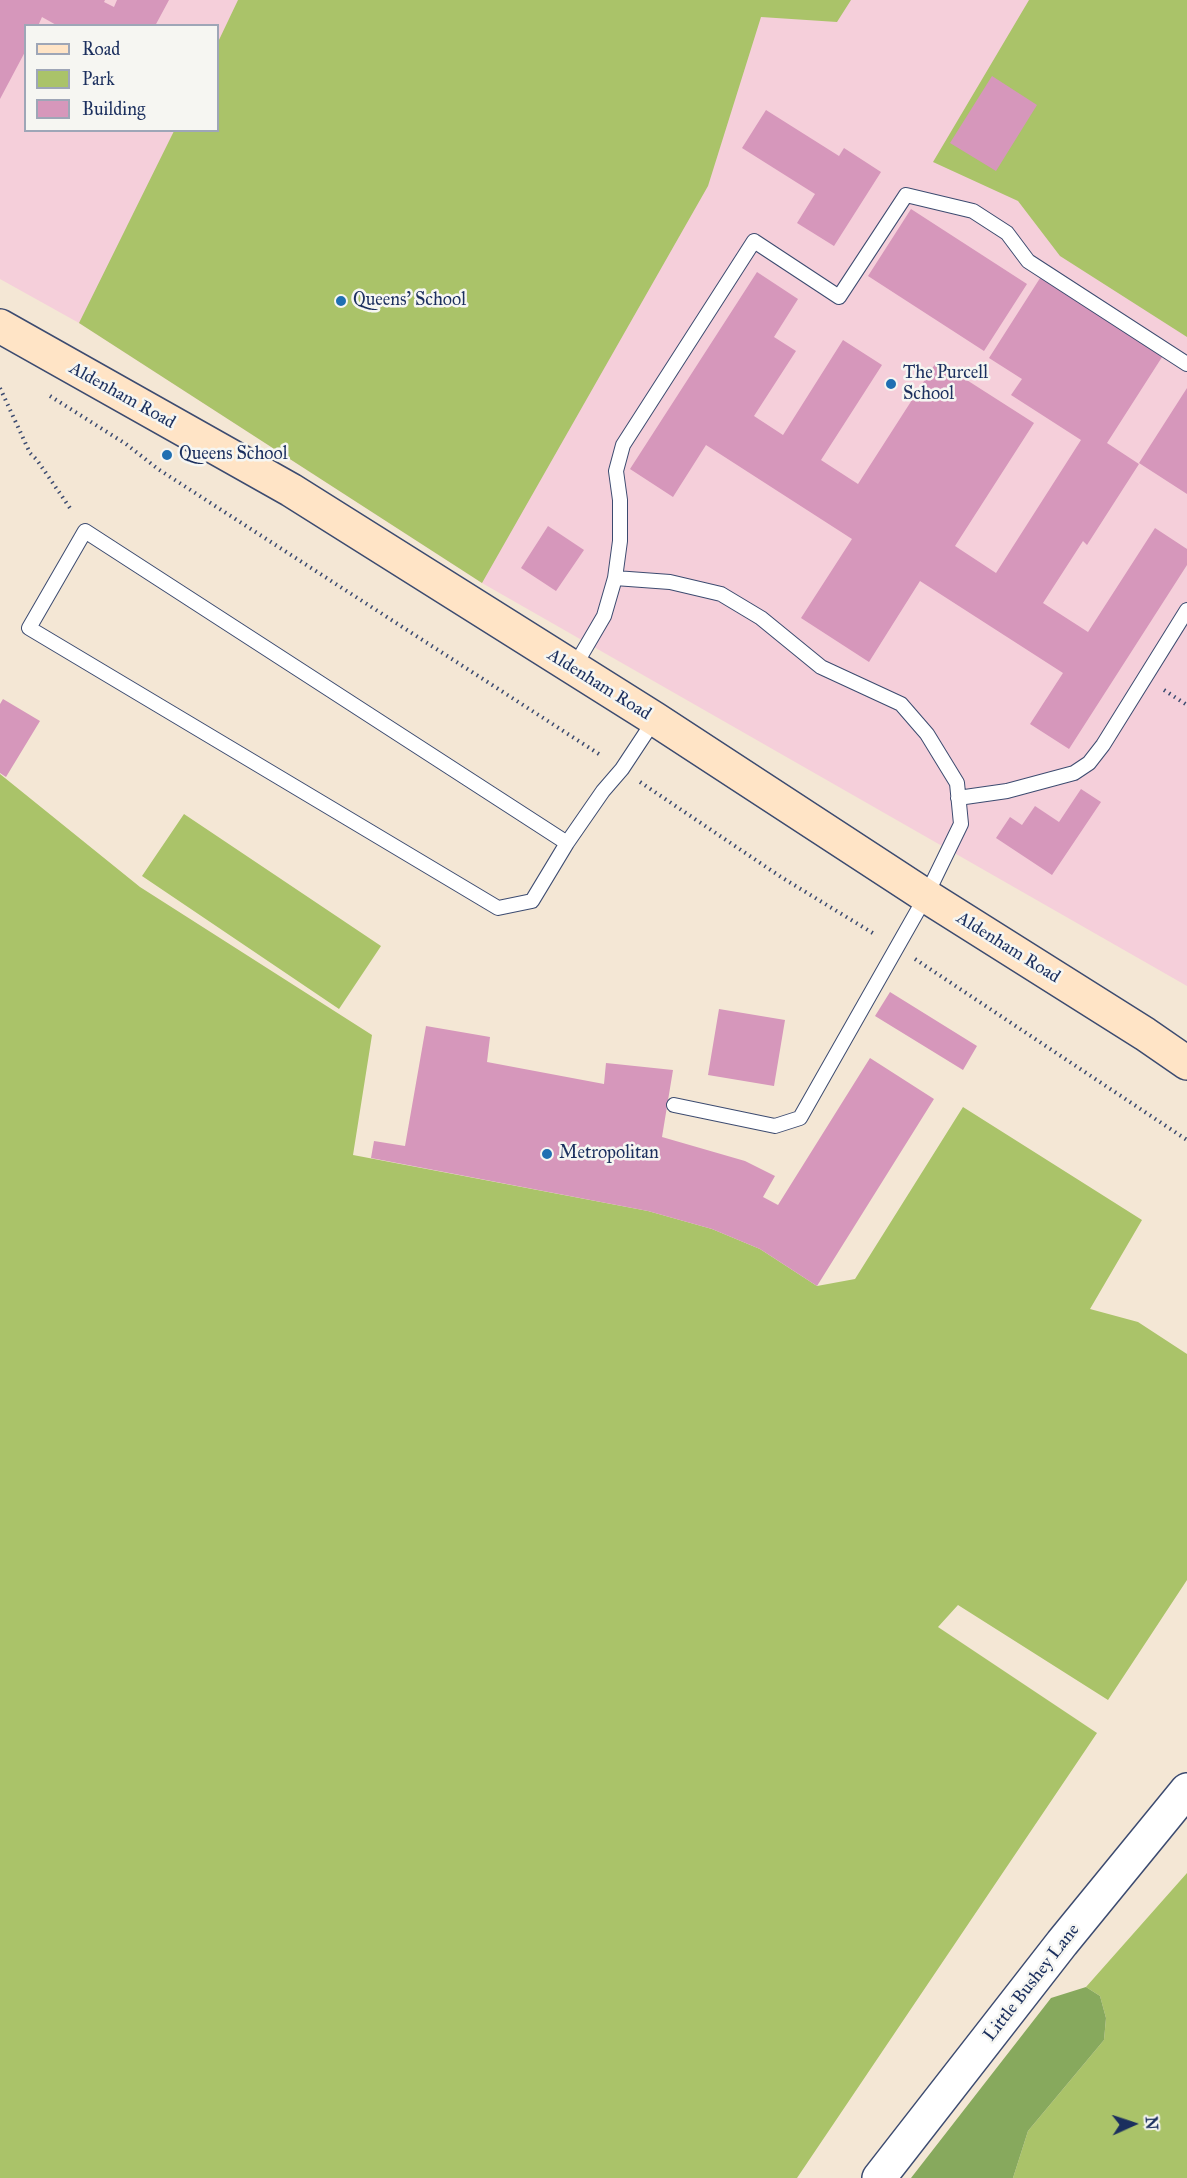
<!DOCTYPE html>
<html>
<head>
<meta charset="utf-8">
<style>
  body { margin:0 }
  #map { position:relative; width:1187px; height:2178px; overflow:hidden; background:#f4e7d5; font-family:"IM FELL Great Primer",serif }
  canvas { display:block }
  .legend { position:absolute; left:24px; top:24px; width:195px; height:108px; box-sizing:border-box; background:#f6f6f2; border:2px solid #9ea6b7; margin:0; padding:8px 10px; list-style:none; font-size:18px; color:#1b2f5e }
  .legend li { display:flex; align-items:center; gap:12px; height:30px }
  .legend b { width:30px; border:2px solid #9ea6b7 }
  .north { position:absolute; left:1103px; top:2094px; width:60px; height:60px; -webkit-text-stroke:4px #f6f6f2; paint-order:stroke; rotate:87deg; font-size:16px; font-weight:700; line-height:24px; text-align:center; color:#1b2f5e }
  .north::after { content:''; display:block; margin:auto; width:21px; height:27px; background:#1b2f5e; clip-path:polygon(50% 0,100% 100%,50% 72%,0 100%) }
</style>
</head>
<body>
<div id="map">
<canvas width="1187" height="2178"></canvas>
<ul class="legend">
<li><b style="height:8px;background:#ffe4c6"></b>Road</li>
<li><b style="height:16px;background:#aac369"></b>Park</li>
<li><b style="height:16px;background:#d697bb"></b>Building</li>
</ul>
<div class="north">N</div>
</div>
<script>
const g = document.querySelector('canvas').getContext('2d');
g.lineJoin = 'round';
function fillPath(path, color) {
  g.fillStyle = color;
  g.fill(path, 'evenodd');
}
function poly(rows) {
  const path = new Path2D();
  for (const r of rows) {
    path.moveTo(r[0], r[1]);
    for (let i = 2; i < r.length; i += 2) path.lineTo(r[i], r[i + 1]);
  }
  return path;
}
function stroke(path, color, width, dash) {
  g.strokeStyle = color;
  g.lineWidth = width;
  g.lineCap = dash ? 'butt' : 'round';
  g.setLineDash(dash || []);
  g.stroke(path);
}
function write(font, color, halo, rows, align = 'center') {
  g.font = font + ' "IM FELL Great Primer",serif';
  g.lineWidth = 5;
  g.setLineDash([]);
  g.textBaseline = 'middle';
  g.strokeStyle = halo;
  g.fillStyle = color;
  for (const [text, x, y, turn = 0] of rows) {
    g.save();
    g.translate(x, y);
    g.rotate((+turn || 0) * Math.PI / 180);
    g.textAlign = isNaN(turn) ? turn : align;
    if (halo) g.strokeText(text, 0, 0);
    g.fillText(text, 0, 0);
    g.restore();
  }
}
const built = poly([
  [0,0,1187,0,1187,986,482,583,79,323,0,279],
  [26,26,218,26,218,130,26,130]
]);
const green = poly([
  [238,0,851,0,837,22,761,17,708,186,482,583,79,323,174,131,218,130,218,42],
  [1029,0,1187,0,1187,337,1060,256,1018,201,933,162],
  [0,774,140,887,372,1035,353,1155,648,1211,712,1229,760,1249,817,1286,855,1279,963,1107,1142,1220,1090,1309,1138,1322,1187,1354,1187,1580,1108,1700,958,1605,938,1627,1097,1733,797,2178,0,2178],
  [184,814,381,946,339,1009,142,876],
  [1187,1873,1187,2178,1013,2178,1028,2131,1104,2040,1106,2018,1100,1996,1086,1987]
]);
const forest = poly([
  [1086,1987,1100,1996,1106,2018,1104,2040,1028,2131,1013,2178,911,2178,1051,1998]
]);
const building = poly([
  [0,0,105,0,104,2,114,7,117,0,169,0,155,26,58,26,42,17,38,26,26,26,26,50,0,99],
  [992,76,1037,105,996,171,950,143],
  [766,110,839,156,844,148,881,172,834,246,797,223,815,194,742,148],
  [911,209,1027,284,984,351,868,276],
  [757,272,798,299,774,337,796,351,754,416,783,435,843,340,882,365,821,460,858,484,937,361,1034,423,955,546,996,573,1081,440,1011,395,1022,379,989,358,1042,275,1164,354,1107,443,1139,464,1087,545,1083,541,1043,603,1088,632,1155,528,1187,549,1187,565,1069,749,1030,724,1063,673,920,581,869,662,801,618,852,539,706,445,673,497,630,469],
  [1187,388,1187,494,1139,463],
  [548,526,584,550,556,591,521,568],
  [3,699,40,721,6,777,0,773,0,704],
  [1081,789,1101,802,1052,875,996,838,1010,817,1022,825,1035,806,1059,822],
  [890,992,977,1046,963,1070,875,1016],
  [719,1009,785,1020,774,1086,708,1075],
  [426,1026,490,1037,487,1062,604,1084,606,1063,673,1070,662,1137,745,1161,775,1176,763,1197,778,1205,870,1058,934,1099,817,1286,760,1249,712,1229,648,1211,371,1158,374,1141,405,1146]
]);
const path = poly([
  [0,388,30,453,37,460,72,511],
  [50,396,126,444,158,469,602,756],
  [1164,690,1187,705],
  [640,782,781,877,876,935],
  [915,959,1187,1140]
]);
const service = poly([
  [615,578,620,541,620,500,616,471,623,445,754,241,839,297,906,195,973,211,1007,233,1028,261,1187,364],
  [573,669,604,616,615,578,670,582,721,594,761,618,821,667,901,704,927,734,957,783,961,824,926,896,800,1118,775,1126,674,1105],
  [958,798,1007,791,1074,773,1089,763,1103,745,1187,610],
  [567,843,85,531,29,628,498,908,532,901,567,843,603,791,622,769,655,719]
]);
const tertiary = poly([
  [879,2178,1062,1943,1187,1790]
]);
const secondary = poly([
  [0,326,291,490,655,719,926,896,1145,1034,1187,1063]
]);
const markers = [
  [341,301,6,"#1f6fb2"],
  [891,384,6,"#1f6fb2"],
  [167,455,6,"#1f6fb2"],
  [547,1154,6,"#1f6fb2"]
];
const poiNames = [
  ["Queens' School",353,301],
  ["The Purcell",903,374],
  ["School",903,395],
  ["Queens School",179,455],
  ["Metropolitan",559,1154]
];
const streetNames = [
  ["Aldenham Road",122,396,29],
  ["Aldenham Road",599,685,32],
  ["Aldenham Road",1008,948,32],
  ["Little Bushey Lane",1032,1983,-52]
];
fillPath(built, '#f5cfda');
fillPath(green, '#aac369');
fillPath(forest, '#87a95d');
fillPath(building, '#d697bb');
stroke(service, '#3c4b70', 16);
stroke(tertiary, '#3c4b70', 36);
stroke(secondary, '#3c4b70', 36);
stroke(path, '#3c4b70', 4, [1.5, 4.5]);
stroke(service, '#fff', 14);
stroke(tertiary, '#fff', 33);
stroke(secondary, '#ffe4c6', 33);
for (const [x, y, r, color] of markers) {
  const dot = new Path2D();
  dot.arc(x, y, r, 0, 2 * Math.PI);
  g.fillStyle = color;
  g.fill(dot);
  stroke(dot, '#f6f6f2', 2);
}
write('18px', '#1b2f5e', '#f6f6f2', poiNames, 'left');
write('18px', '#1b2f5e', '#f6f6f2', streetNames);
</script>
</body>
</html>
